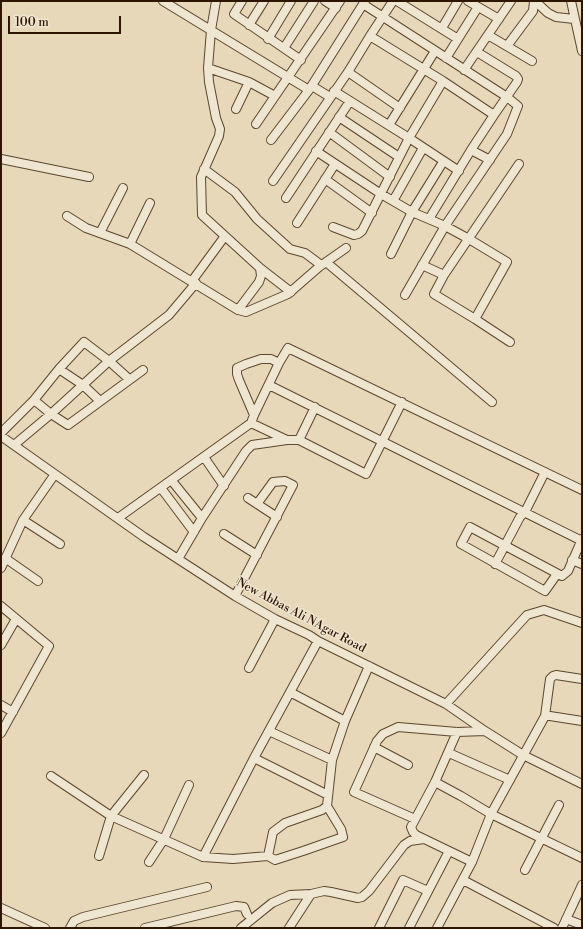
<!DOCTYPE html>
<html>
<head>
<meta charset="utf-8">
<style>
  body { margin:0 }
  #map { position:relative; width:583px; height:929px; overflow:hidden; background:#e6d8b8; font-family:"Libre Bodoni",serif }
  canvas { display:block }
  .frame { position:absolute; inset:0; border:2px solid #2e1500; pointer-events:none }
  .scale { position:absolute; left:8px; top:16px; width:113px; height:18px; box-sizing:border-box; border:2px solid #2e1500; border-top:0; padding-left:5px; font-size:12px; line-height:14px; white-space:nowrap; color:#2e1500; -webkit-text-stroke:3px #efe6d1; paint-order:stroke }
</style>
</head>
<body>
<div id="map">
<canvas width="583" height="929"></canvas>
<div class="frame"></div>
<div class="scale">100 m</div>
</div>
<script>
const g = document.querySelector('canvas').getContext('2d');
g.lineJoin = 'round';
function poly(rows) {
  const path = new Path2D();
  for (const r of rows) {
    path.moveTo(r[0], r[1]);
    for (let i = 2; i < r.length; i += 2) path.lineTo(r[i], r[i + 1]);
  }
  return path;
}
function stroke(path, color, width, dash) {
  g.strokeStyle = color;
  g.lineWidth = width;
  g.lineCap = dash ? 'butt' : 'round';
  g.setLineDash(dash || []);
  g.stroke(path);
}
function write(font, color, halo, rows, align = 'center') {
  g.font = font + ' "Libre Bodoni",serif';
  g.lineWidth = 3;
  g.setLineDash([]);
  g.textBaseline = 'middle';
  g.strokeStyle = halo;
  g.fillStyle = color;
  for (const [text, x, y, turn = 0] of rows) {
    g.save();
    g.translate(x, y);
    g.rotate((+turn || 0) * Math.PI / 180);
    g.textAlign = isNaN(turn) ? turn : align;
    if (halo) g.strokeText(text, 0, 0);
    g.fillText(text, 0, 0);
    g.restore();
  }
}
const minor = poly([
  [163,1,309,90],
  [216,1,211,30,208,68,209,82,216,118,220,129,219,136,201,177,202,215,260,268,291,292],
  [242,1,234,14,301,60],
  [325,1,336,8],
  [397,1,458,39],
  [468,1,499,19],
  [535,1,548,13,556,17,574,19],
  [571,1,582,51],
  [363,4,507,97,518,106,507,134,445,226,405,295],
  [249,25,264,1],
  [442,28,458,1],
  [488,35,532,61],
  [370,36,443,81,494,115],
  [268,39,291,1],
  [507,46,533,11,534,1],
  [284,48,314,1],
  [446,58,478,7],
  [208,68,249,82,275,96],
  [464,70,511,1],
  [348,72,400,108],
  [312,86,330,97],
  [334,91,409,138,459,171],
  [236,109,249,82],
  [339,117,399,157],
  [256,124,340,1],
  [389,125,435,51],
  [329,132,390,177],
  [271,140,309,90,365,1],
  [471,150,490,160],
  [316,151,381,194,412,212,445,226,469,239,507,262,475,319],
  [1,159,89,177],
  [204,169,235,192,257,219,290,249,305,253,321,265],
  [325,179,372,213],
  [273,181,348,72,370,36,393,1],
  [286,198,350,101],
  [393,201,423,148],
  [67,216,86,228,130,244,238,310,246,312,288,294,319,267,346,248],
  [429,219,471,150,494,115,517,82,518,79,516,76,477,52],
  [297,223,335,164],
  [333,227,354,235,358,234,362,231,409,138,443,81],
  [100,233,123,188],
  [130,244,150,203],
  [391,254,412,212,443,162],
  [326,262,492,402],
  [422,265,444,275],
  [192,281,225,236],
  [238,310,259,282,261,276,260,268],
  [510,342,475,319,434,294,444,275,519,164],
  [59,369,83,385,100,401],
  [269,385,582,541],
  [34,400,51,414,68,425,143,370],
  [254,415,239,380,237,374,237,368,246,364,261,359,271,359,279,363],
  [251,423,254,415,279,363,288,348,582,490],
  [1,433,34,400,59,369,84,342,109,361,129,379],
  [1,436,144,537,235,596,275,619,309,635,318,641,446,704,485,731,523,755,582,784],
  [299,440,315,407],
  [14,445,51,414,109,361,169,315,196,283],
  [204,457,224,486],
  [172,481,202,518],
  [161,488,194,532],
  [248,498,277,517],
  [118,518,251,423,287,440,299,440,366,474,402,402],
  [23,520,60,544],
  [224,534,257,555],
  [5,558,38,581],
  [178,559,202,518,246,451,252,445,287,440],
  [572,560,582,564],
  [495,564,520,517,525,512,545,472],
  [1,568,23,520,55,474],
  [557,574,545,591,461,544,470,527,562,576,568,571,582,539],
  [235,596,293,485,285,481,273,482,257,504],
  [1,606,49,646,1,733],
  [1,645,16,619],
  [249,668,275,619],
  [290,692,345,721],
  [446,704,527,615,544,610,582,623],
  [1,705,13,712],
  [545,716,550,679,553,676,556,675,582,679],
  [269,731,332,760],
  [457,732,435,782,411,827,413,832,416,835,472,862],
  [374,747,408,765],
  [449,753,510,780],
  [254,758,328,795],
  [51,776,111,816,203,857,233,859,268,856,275,860,303,851,343,837,341,829,327,806,332,760,345,721,369,666],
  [435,782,461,796,491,814,582,858],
  [415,819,354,792,377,741,383,734,398,727,457,732,485,731],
  [99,856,111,816,144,775],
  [268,856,273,832,285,823,322,810,327,806],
  [203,857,254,758,318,641],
  [149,862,164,839,189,785],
  [525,870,559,805],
  [463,880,554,928],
  [1,908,45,928],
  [566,919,582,925],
  [70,928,74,921,83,917,207,887],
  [145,928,236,906,244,907,247,914],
  [241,928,272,903,290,895,311,894],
  [289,928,311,894,324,891,331,892,358,898,362,897,369,891,404,845,410,841,424,839],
  [379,928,403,880,428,891],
  [409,928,449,851],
  [437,928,472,862,491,814,545,716,550,716,582,721],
  [562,928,582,885]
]);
const streetNames = [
  ["New Abbas Ali NAgar Road",301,616,28]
];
stroke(minor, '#5c462e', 10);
stroke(minor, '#efe6d1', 8);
write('12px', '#2e1500', '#efe6d1', streetNames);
</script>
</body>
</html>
